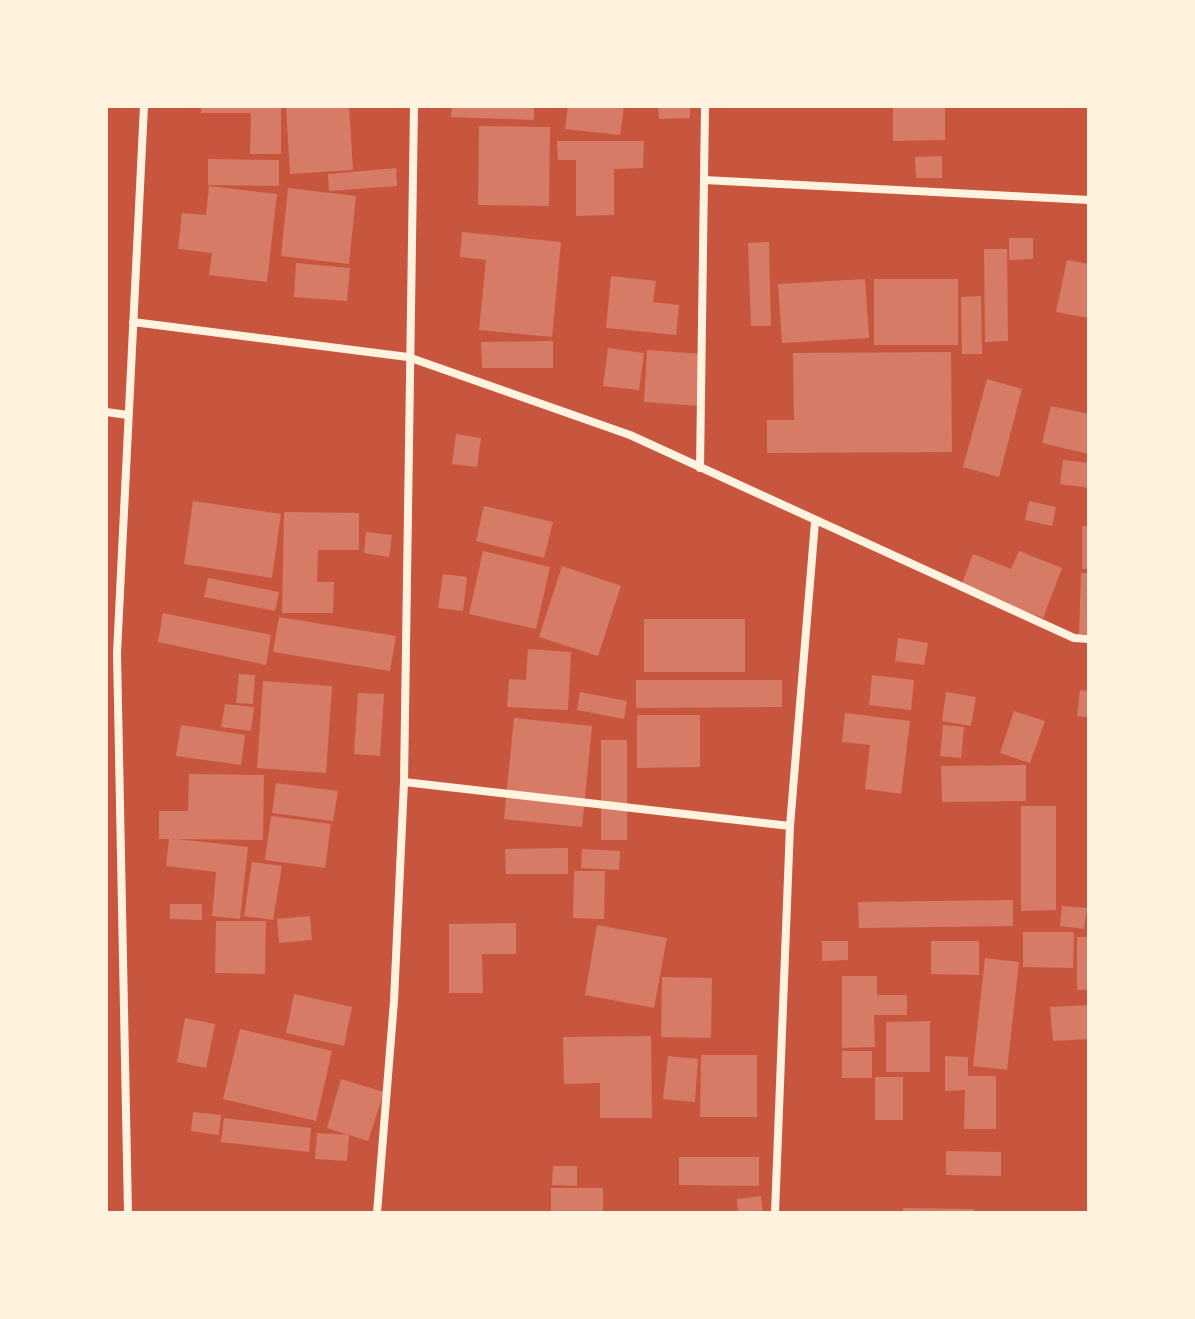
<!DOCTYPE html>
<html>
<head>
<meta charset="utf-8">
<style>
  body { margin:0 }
  #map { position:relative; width:1195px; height:1319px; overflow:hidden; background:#c8553d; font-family:Signika,sans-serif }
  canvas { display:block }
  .frame { position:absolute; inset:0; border:108px solid #fff3e0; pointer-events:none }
</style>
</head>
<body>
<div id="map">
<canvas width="1195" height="1319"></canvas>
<div class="frame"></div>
</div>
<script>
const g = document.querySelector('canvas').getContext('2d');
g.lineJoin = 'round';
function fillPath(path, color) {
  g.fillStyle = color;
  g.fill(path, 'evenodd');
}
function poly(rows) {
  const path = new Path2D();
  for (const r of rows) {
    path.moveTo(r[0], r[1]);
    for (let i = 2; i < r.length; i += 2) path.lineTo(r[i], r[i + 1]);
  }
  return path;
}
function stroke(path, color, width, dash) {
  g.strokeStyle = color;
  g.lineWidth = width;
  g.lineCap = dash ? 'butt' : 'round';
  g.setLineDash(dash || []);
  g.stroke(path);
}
const building = poly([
  [201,106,281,106,281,154,250,154,251,113,201,113],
  [286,106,349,106,353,170,290,174],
  [452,106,534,106,534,120,451,117],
  [568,106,624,106,620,135,565,129],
  [658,106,690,106,690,118,659,119],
  [893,106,945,106,945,140,893,141],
  [479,126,550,127,549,206,478,205],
  [557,141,644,141,643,168,614,169,614,215,576,216,576,160,558,160],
  [942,156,942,178,916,178,915,157],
  [208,159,279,160,279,186,208,185],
  [396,168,397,186,329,191,328,174],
  [209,186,277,194,267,282,209,275,212,253,178,249,182,213,206,215],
  [288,188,356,196,349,264,281,256],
  [462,232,561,242,552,337,479,330,486,260,460,257],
  [1009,238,1033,238,1033,259,1009,260],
  [769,242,771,326,751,326,748,243],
  [984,249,1007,249,1008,341,985,342],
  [1067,260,1089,264,1089,318,1056,312],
  [296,263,350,268,347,301,294,297],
  [611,276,656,281,653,302,679,305,676,335,606,328],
  [865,279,869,338,782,343,778,284],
  [874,279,958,279,958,345,874,345],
  [981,296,982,354,962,354,961,297],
  [553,341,553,368,482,368,481,342],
  [608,348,644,353,639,390,603,386],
  [647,350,703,354,699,406,644,402],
  [951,352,952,452,767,453,767,420,794,420,793,353],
  [987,379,1022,389,999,477,963,467],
  [1051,406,1089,414,1088,454,1042,443],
  [456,434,481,438,477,467,452,464],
  [1063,460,1089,463,1089,488,1060,484],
  [193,501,281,514,272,578,184,564],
  [1029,501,1056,507,1052,526,1025,520],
  [484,506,553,522,544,558,476,541],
  [284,512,359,513,359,550,318,550,317,582,334,582,333,613,282,613],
  [1082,526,1089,526,1089,569,1082,569],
  [366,532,392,535,389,557,364,553],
  [483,551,550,567,536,629,469,614],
  [1019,551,1062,568,1043,618,961,586,973,554,1011,569],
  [562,566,621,586,598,656,539,637],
  [1081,573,1089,573,1089,634,1079,634],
  [443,574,467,577,463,611,438,608],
  [208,578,279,592,275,611,204,597],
  [163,613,271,635,266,665,158,642],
  [279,617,396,636,390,671,273,652],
  [644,619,745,619,745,672,644,672],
  [898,638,928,643,924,665,895,661],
  [528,649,571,652,568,710,507,707,509,679,526,680],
  [239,674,255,675,253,704,236,703],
  [872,675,914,680,911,710,869,705],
  [636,680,782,680,782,707,636,708],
  [263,681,332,686,326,773,257,768],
  [1080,690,1089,691,1089,717,1077,716],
  [580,692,627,701,624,719,577,710],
  [946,692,976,697,971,726,942,721],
  [358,693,384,694,380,756,354,754],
  [225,704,254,707,251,731,221,727],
  [1014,711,1045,721,1030,763,1000,753],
  [845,713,910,721,901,794,865,789,870,745,842,742],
  [637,715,700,715,700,767,637,768],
  [514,718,592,726,582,827,504,819],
  [181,725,245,735,241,765,176,756],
  [943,725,964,727,961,758,940,756],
  [601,740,627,740,627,840,601,840],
  [1026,765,1026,801,942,802,941,766],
  [189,774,264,775,263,840,177,839,248,847,240,919,212,916,216,872,166,866,169,839,159,839,159,811,188,811],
  [276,783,338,791,333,821,272,813],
  [1021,806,1056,806,1056,910,1021,911],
  [271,816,331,824,325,868,265,860],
  [568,848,568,874,506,874,505,849],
  [582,849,620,851,619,870,581,868],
  [252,862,282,866,273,920,244,916],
  [574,871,605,871,604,919,573,918],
  [1013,900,1013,926,859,928,858,902],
  [170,904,202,904,202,920,170,919],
  [1062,906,1087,908,1084,929,1060,926],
  [310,916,312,940,279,943,277,919],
  [216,921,266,921,265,974,215,973],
  [516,923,516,954,482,954,483,993,449,993,449,924],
  [597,925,667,938,654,1008,585,995],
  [1023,932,1074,932,1073,968,1023,967],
  [1077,937,1089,937,1089,990,1077,990],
  [822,941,848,941,848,960,822,961],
  [931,941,979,941,979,975,931,974],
  [985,958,1019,962,1007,1070,973,1066],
  [842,976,877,976,877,995,907,995,907,1015,874,1015,875,1047,842,1048],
  [662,977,712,978,711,1038,661,1037],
  [294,994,352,1007,344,1046,286,1033],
  [1089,1005,1089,1039,1053,1041,1050,1007],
  [185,1018,215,1024,206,1068,177,1062],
  [930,1021,930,1072,886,1072,886,1022],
  [240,1029,332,1051,316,1121,223,1099],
  [651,1036,652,1118,600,1118,600,1083,564,1084,563,1037],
  [842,1051,872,1051,872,1078,842,1078],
  [701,1055,757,1055,757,1117,700,1117],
  [668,1056,698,1059,695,1102,663,1099],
  [945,1056,968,1057,968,1076,996,1076,996,1129,964,1129,965,1090,945,1091],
  [875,1077,903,1077,903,1120,875,1120],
  [341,1079,384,1092,368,1141,349,1135,347,1161,315,1159,317,1133,348,1135,327,1128],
  [193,1112,221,1115,219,1135,191,1131],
  [224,1118,311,1128,309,1152,221,1142],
  [946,1151,1001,1152,1001,1176,946,1175],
  [679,1157,759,1157,759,1186,679,1185],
  [553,1166,577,1166,577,1186,552,1185],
  [551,1188,603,1188,603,1213,551,1213],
  [761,1196,763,1213,738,1213,737,1199],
  [903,1208,974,1209,974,1213,903,1213]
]);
const minor = poly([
  [704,180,1089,200],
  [133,322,408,357,630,435,1074,638,1089,639],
  [106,412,128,415],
  [700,468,705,106],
  [404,782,790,826],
  [128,1213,117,653,144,106],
  [377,1213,394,1001,404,782,414,106],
  [775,1213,790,826,815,522]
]);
fillPath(building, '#d67c66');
stroke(minor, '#fff3e0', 8);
</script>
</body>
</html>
